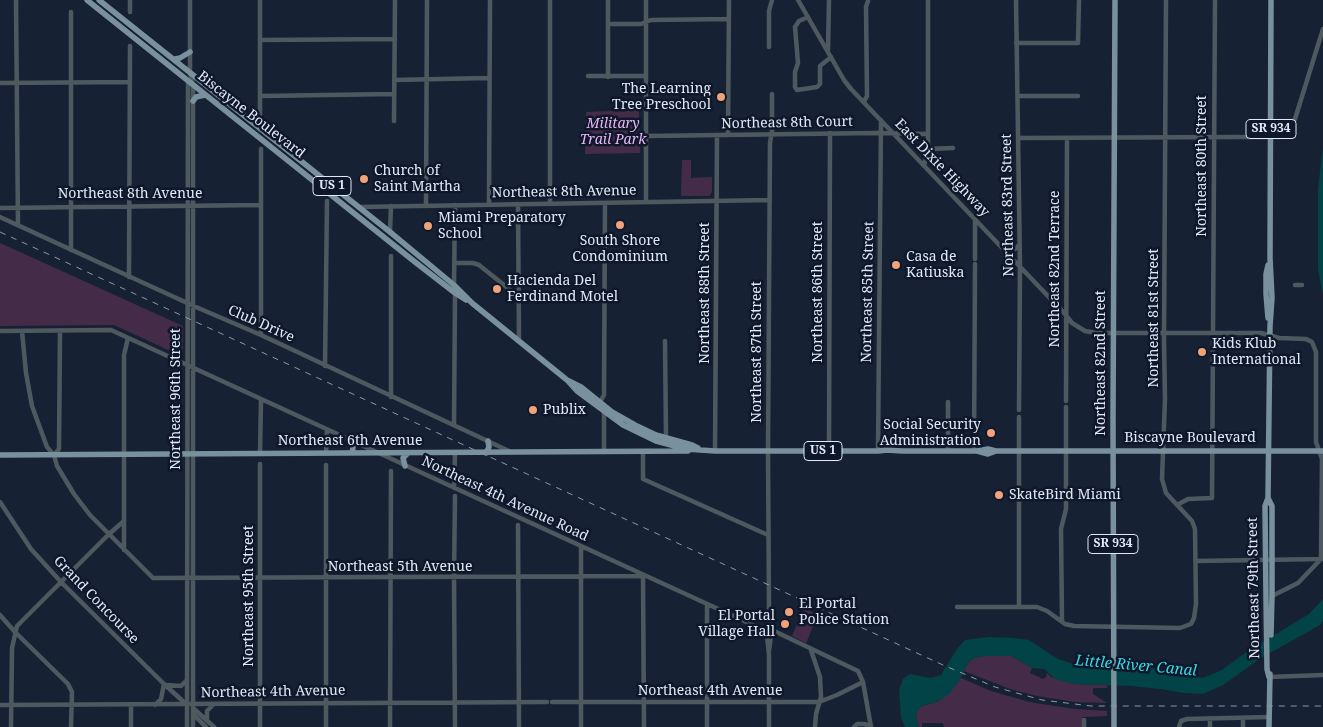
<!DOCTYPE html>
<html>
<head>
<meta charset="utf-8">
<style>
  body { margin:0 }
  canvas { display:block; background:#172134 }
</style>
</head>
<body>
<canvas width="1323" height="727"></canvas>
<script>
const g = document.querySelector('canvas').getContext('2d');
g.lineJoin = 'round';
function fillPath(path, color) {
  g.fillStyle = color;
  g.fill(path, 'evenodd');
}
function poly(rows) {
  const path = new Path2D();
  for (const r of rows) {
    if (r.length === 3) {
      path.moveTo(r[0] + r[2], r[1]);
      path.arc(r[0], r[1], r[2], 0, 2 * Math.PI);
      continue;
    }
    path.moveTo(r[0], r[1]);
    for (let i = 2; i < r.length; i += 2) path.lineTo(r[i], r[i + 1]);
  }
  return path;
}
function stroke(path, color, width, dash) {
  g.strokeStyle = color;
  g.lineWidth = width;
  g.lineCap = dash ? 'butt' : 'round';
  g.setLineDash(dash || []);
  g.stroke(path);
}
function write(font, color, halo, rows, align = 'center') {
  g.font = font + ' "Noto Serif",serif';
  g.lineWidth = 5;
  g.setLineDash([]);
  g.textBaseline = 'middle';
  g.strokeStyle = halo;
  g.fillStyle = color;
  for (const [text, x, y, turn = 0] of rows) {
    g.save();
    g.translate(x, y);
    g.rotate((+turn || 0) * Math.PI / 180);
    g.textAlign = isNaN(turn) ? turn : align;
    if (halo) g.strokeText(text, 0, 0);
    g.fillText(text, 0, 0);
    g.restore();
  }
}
const green = poly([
  [639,110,640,153,585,154,586,112],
  [682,160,691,160,691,178,712,177,712,191,710,196,681,196],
  [0,243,183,326,183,350,181,354,175,353,114,325,0,326],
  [804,608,818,615,806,643,792,636],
  [984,656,1011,656,1032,668,1030,673,1043,679,1046,677,1047,673,1051,677,1073,684,1107,685,1107,688,1093,688,1093,694,1107,703,1075,702,1037,696,1010,689,964,671,968,663,974,658],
  [961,678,991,691,1029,702,1075,709,1107,711,1107,716,1082,717,1082,727,944,727,943,723,922,723,922,727,919,727,916,718,917,711,922,706,939,701,954,687]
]);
const water = poly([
  [1323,147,1323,295,1318,270,1318,189],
  [1323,599,1323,621,1320,625,1261,658,1223,685,1203,694,1184,693,1161,689,1131,686,1073,684,1055,679,1044,669,1032,668,1011,656,984,656,974,658,968,663,960,679,950,693,939,701,922,706,917,711,916,718,919,727,905,727,901,717,899,690,903,679,910,674,930,678,941,675,957,649,965,640,989,637,1013,638,1029,640,1058,659,1082,667,1150,667,1164,672,1203,678,1222,670,1245,653,1309,614]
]);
const minor = poly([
  [16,0,18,225],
  [190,0,190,72,193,85,193,727],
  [260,0,260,115],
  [608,0,608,77],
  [798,0,844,80,851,89,1065,314,1072,323,1085,331,1096,333,1235,333],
  [1016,0,1020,266,1019,410],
  [71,12,71,250],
  [130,12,130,0],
  [808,17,799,21,795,27,798,63,795,72,795,87,797,90,817,87,820,84,820,66,831,57],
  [608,24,641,24,651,20,729,19],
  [260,40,395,39],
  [1016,43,1078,43,1079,0],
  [769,47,769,11,772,0],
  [828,50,829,0],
  [588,76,646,76],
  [394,80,488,78],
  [0,83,130,82],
  [260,96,394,94],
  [1018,96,1078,96],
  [864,102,867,96,866,7,868,1],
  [394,121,395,0],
  [728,135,729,0],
  [646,136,876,133,928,134],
  [1242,137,1280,137,1288,134,1295,119,1323,29],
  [1018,138,1240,137],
  [261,149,261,335],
  [928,149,953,148],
  [924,166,928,149,928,0],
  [646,201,646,0],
  [550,203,550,0],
  [489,204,490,0],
  [518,204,519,341],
  [426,205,427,0],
  [359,207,770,200],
  [0,208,261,205],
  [0,217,196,307,261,335,509,451],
  [390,232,391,206],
  [1005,251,1015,249,1019,245],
  [975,259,975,220],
  [455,263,473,263,479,265,519,297],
  [129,277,130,46],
  [454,285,455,205],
  [1295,285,1302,285],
  [0,331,111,330,753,625,765,633],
  [22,331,26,373,32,406,47,447,54,455,57,466,74,494,90,515,153,578,642,576],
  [1213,333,1215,0],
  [1238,333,1261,333,1279,338,1306,339,1312,342,1316,352,1316,442,1322,459,1321,559,1298,583,1272,596],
  [665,341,666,438],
  [325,366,327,201],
  [391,397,391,256],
  [1066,401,1067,138],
  [600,402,604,395,605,203],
  [1019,417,1019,607],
  [454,425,455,293],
  [715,451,717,135],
  [829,451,830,133],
  [878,451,881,120],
  [948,451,948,402],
  [974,451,975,264],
  [604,452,604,412],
  [643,452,643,479,768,535],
  [326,453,327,430],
  [260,454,261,400],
  [54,455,59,449,60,331],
  [260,464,260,727],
  [326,465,326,727],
  [454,488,455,453],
  [0,502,31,549,61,582,164,684,186,704],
  [1177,505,1188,499,1212,498,1213,340],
  [518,525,519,727],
  [581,547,581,727],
  [124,550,124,355,128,338],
  [1196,561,1322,559],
  [643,576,644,727],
  [707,604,707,727],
  [957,607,1037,607,1047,611,1065,624,1074,626,1180,628,1191,624,1194,618,1196,604,1195,529,1192,521,1166,493,1162,479,1165,399,1164,341,1166,0],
  [0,615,15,632,68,684,72,692,71,727],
  [1062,622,1061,529,1066,509,1066,407],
  [769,632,4.5],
  [771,628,769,609,768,451,770,143,772,131,772,94],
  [774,631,858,671,863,682,871,727],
  [767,636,769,655,769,727],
  [811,650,820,677,821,697,816,714,815,727],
  [769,651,771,636],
  [1269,677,1323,675],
  [166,685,181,686,187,680],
  [552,702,819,702,837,695,863,682],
  [0,705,547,702],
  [131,705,131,727],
  [155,705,161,699,164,684],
  [193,708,214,727],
  [193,714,206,727],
  [1210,718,1210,727],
  [1243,718,1243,727],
  [1084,720,1084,727],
  [207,721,207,711,213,705],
  [11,727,12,648,17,626,109,534,124,521],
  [187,727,188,80],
  [390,727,391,471],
  [455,727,454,577,455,496],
  [854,727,857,724,864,724,871,726],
  [1179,727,1181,721,1187,719,1269,717]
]);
const major = poly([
  [87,0,415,262,455,293,466,300],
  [99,0,390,232,454,285,472,303,567,380,581,387,612,412,635,425,656,435,692,445,698,448],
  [175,59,180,58,190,52],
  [193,101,196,97,205,95],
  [1268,318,1266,294,1266,274,1268,265],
  [567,380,577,391,623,425,656,441,686,449,715,451,878,451,887,450,902,451,977,451,988,454,996,451,1323,451],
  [977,451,988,449,996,451],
  [352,453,354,442],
  [486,453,489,447,488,441],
  [0,455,688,451],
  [405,466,403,458,408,453],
  [1268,498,1272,506,1272,596,1271,635],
  [1269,677,1267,669,1266,599,1265,506,1268,498,1270,326,1272,298,1270,258,1271,0],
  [1114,727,1113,421,1115,0],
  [1269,727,1270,674]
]);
const rail = poly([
  [0,232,943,665,995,687,1042,700,1091,706,1323,706]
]);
const markers = [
  [721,97,5,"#f0a27a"],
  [364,179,5,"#f0a27a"],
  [620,225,5,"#f0a27a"],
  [428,226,5,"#f0a27a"],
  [896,265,5,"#f0a27a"],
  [497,289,5,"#f0a27a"],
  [1202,352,5,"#f0a27a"],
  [533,410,5,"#f0a27a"],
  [991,433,5,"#f0a27a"],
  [999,495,5,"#f0a27a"],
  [789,612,5,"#f0a27a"],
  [785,624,5,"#f0a27a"]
];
const shields = [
  [1271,129,50],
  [332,186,38],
  [823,451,38],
  [1113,544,50]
];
const shieldNames = [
  ["SR 934",1271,129],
  ["US 1",332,186],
  ["US 1",823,451],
  ["SR 934",1113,544]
];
const poiNames = [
  ["The Learning",711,89,"right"],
  ["Tree Preschool",711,105,"right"],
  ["Church of",374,171],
  ["Saint Martha",374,187],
  ["Miami Preparatory",438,218],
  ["School",438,234],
  ["South Shore",620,241,"center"],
  ["Condominium",620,257,"center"],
  ["Casa de",906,257],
  ["Katiuska",906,273],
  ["Hacienda Del",507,281],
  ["Ferdinand Motel",507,297],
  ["Kids Klub",1212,344],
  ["International",1212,360],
  ["Publix",543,410],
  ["Social Security",981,425,"right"],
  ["Administration",981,441,"right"],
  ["SkateBird Miami",1009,495],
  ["El Portal",799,604],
  ["Police Station",799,620],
  ["El Portal",775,616,"right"],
  ["Village Hall",775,632,"right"]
];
const streetNames = [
  ["Biscayne Boulevard",251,115,38],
  ["Northeast 8th Court",787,123,-1],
  ["Northeast 80th Street",1202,166,-90],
  ["East Dixie Highway",942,168,46],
  ["Northeast 8th Avenue",564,192,-1],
  ["Northeast 8th Avenue",130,194],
  ["Northeast 83rd Street",1008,205,-91],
  ["Northeast 82nd Terrace",1055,269,-90],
  ["Northeast 86th Street",818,292,-90],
  ["Northeast 85th Street",868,292,-89],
  ["Northeast 88th Street",705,293,-90],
  ["Northeast 81st Street",1154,318,-90],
  ["Club Drive",261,324,24],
  ["Northeast 87th Street",757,352,-90],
  ["Northeast 82nd Street",1101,363,-90],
  ["Northeast 96th Street",176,399,-90],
  ["Biscayne Boulevard",1190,438],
  ["Northeast 6th Avenue",350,441],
  ["Northeast 4th Avenue Road",505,499,25],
  ["Northeast 5th Avenue",400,567],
  ["Northeast 79th Street",1254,588,-91],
  ["Northeast 95th Street",249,596,-90],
  ["Grand Concourse",96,600,46],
  ["Northeast 4th Avenue",710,691],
  ["Northeast 4th Avenue",273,692,-1]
];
const parkNames = [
  ["Military",613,124],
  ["Trail Park",613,140]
];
const waterNames = [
  ["Little River Canal",1136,666,5]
];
fillPath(green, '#442c49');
fillPath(water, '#024348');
stroke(minor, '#4e595f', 4.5);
stroke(major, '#79909d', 5.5);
stroke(rail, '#8f97a7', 1, [6, 6]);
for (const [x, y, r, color] of markers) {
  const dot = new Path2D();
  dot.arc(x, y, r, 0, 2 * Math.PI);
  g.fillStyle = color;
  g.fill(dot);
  stroke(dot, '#0e182a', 2);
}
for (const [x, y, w] of shields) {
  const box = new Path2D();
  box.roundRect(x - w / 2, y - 9.5, w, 19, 4);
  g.fillStyle = '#0e182a';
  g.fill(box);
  stroke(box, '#e1e9f6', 1);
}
write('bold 12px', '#e1e9f6', null, shieldNames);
write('14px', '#e1e9f6', '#0e182a', poiNames, 'left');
write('14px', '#e1e9f6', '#0e182a', streetNames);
write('italic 14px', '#eab6f5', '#0e182a', parkNames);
write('italic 15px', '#37d9e6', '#0e182a', waterNames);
</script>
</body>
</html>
